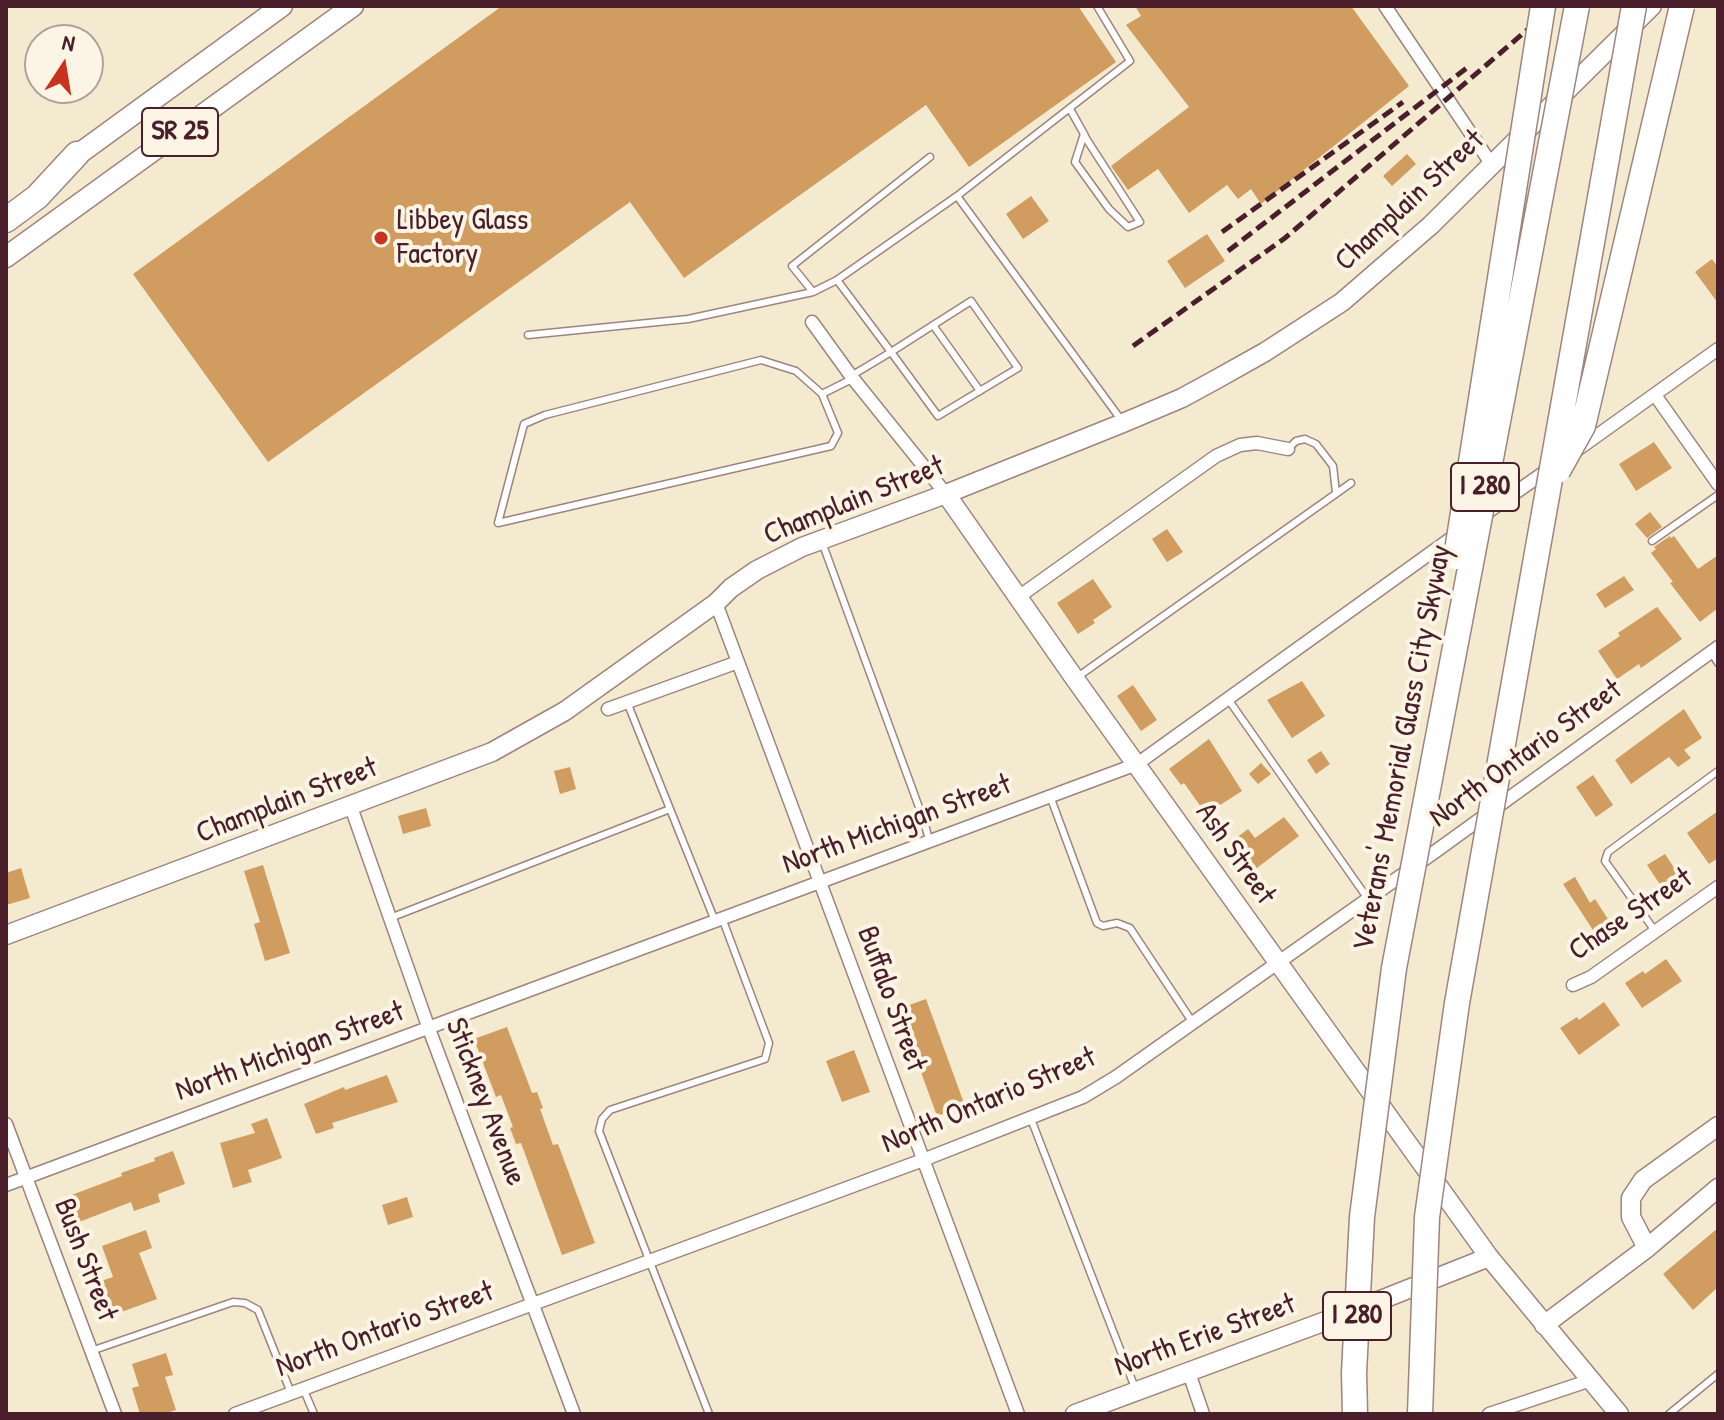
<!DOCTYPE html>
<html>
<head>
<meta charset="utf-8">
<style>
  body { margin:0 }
  #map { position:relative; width:1724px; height:1420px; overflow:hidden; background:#f3ead0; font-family:"Patrick Hand",sans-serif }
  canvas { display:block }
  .frame { position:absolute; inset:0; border:8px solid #4a1f2b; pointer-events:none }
  .north { position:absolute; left:24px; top:24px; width:80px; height:80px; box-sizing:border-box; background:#fcf5e5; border:2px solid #b59f9b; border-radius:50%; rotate:12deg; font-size:22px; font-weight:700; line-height:32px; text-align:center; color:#4a1f2b }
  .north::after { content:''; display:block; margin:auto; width:28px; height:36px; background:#c8321e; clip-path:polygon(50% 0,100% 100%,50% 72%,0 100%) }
</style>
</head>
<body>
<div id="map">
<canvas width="1724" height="1420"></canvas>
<div class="frame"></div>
<div class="north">N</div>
</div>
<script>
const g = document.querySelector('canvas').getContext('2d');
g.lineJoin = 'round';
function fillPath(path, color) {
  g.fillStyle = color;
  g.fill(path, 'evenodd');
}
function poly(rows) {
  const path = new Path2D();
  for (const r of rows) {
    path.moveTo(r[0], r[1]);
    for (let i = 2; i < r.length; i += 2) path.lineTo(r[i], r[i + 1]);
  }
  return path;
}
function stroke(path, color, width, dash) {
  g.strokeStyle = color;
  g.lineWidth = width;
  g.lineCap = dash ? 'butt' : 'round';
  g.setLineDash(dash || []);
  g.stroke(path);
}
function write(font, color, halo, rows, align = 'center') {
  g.font = font + ' "Patrick Hand",sans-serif';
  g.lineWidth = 8;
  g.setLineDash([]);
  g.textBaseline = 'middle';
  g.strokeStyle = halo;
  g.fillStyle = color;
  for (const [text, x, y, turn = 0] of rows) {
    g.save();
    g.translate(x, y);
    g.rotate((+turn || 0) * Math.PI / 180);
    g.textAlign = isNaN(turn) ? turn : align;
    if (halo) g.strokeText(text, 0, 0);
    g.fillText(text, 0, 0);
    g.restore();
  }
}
const building = poly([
  [502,6,1078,6,1116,62,969,167,926,105,684,278,630,202,268,462,133,274],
  [1135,6,1351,6,1409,86,1261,204,1251,189,1238,199,1227,185,1189,213,1158,169,1128,190,1111,166,1189,107,1126,25,1141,16],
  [1407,154,1416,164,1392,186,1383,176],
  [1031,196,1049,221,1023,239,1006,214],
  [1207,234,1225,261,1185,288,1167,261],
  [1712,259,1718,267,1718,303,1695,272],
  [1654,442,1672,468,1636,491,1619,464],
  [1650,512,1662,527,1647,538,1635,524],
  [1167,529,1183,552,1167,562,1152,539],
  [1670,536,1671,538,1674,536,1698,569,1718,555,1718,608,1700,622,1670,583,1673,582,1651,553,1656,549,1654,547],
  [1624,576,1634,590,1605,608,1596,594],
  [1093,579,1112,607,1093,620,1095,623,1078,634,1057,603],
  [1657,607,1682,639,1641,668,1639,664,1617,679,1598,651,1620,636,1618,633],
  [1302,681,1325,716,1292,738,1267,700],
  [1133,685,1157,720,1141,731,1117,696],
  [1684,709,1702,738,1684,750,1691,758,1678,767,1669,757,1631,784,1615,760],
  [1209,739,1242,791,1206,814,1184,783,1181,785,1169,769],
  [1321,751,1330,764,1316,774,1307,760],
  [1261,763,1271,774,1258,784,1249,774],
  [570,767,576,789,560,794,554,771],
  [1593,775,1613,805,1596,817,1576,787],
  [426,808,431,826,403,834,398,816],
  [1718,811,1718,858,1709,864,1687,833],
  [1284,817,1299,836,1249,874,1227,845,1248,829,1255,838],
  [1665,854,1682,880,1665,892,1647,865],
  [263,865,290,953,265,961,254,924,260,922,244,871],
  [21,868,30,898,6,905,6,873],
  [1575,877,1590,903,1595,899,1615,930,1600,941,1563,884],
  [1666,959,1682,981,1642,1008,1625,983,1643,971,1645,974],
  [926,999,965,1106,937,1116,898,1009],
  [1604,1002,1620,1025,1579,1055,1560,1028,1577,1017,1579,1020],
  [507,1027,532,1093,537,1092,543,1108,540,1109,553,1145,558,1144,595,1243,562,1255,521,1143,516,1144,510,1128,513,1127,501,1095,496,1097,474,1039],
  [854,1050,870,1092,842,1102,826,1061],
  [387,1075,398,1102,332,1123,334,1128,316,1134,304,1104,344,1087,345,1090],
  [267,1118,282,1158,248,1170,252,1182,233,1188,220,1143,255,1133,251,1124],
  [173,1151,185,1184,158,1194,160,1202,134,1211,131,1202,79,1222,69,1196,122,1176,121,1173,155,1161,154,1158],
  [407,1197,413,1217,388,1225,382,1205],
  [1718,1228,1718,1287,1693,1310,1663,1274],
  [146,1230,152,1248,139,1253,157,1299,113,1315,101,1281,113,1277,102,1246],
  [166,1353,173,1375,165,1377,176,1410,163,1414,140,1414,132,1388,139,1386,132,1364]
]);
const lane = poly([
  [1070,109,1084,134,1087,140,1140,222,1128,227,1109,209,1075,162,1084,134],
  [957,196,1130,61,1097,6],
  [813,292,792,266,930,157],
  [971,301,1018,368,938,416,891,352,971,301],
  [933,325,980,391],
  [528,335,688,319,813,292,837,280],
  [851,376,891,352,837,280,957,196,1122,421],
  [822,394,838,433,831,446,498,523,524,424,545,415,761,360,796,371,822,394,854,378],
  [1288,449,1296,441,1305,439,1316,444,1333,466,1336,493],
  [1652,541,1718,495],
  [822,542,924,821,929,840],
  [1711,652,1718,663],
  [1076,678,1351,483],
  [1228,699,1368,899],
  [627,702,715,921],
  [1050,796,1097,923,1103,926,1117,923,1130,928,1193,1023],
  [390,918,670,809],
  [1655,931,1605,861,1608,852,1718,771],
  [1031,1119,1135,1388],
  [91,1351,233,1302,245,1303,258,1310,291,1393],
  [303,1388,314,1414],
  [709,1414,599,1131,602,1119,610,1110,765,1059,769,1043,722,918],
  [1669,1414,1718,1374]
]);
const street = poly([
  [1385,6,1492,165],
  [812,322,851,376,946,494],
  [1655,395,1718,484],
  [1577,450,1718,349],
  [1482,516,1552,467],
  [1017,598,1216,456,1240,445,1257,443,1288,449],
  [716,603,1018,1414],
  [608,709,738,662],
  [351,807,429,1029,574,1414],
  [1573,985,1591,977,1718,887],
  [6,1124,115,1414],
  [6,1185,1137,764,1457,534],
  [1188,1370,1203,1414],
  [235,1414,923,1160,1083,1097,1116,1077,1436,851,1718,647],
  [1489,1414,1591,1380]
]);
const secondary = poly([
  [946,494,1075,679,1489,1257,1619,1414],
  [6,935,492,752,565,711,716,603,731,588,757,570,802,547,946,494,1123,423,1182,398,1215,380,1265,352,1342,302,1431,225,1652,6],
  [1647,1248,1631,1217,1631,1198,1643,1180,1718,1126],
  [1544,1325,1647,1248,1718,1188],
  [1075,1414,1358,1309,1489,1257]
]);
const primary = poly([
  [65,164,282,6],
  [6,257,353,6]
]);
const highway = poly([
  [6,220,37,197,77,154]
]);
const rail = poly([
  [1222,232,1403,102],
  [1228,251,1468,67],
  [1133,346,1285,238,1555,6]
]);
const highwayBridge = poly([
  [1558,471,1583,426,1682,6],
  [1456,557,1543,6],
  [1355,1414,1354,1373,1362,1217,1394,968,1577,6],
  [1420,1414,1427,1217,1457,1003,1634,6]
]);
const markers = [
  [381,238,8,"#c8321e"]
];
const shields = [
  [180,132,76],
  [1485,487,68],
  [1357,1316,68]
];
const shieldNames = [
  ["SR 25",180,132],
  ["I 280",1485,487],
  ["I 280",1357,1316]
];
const streetNames = [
  ["Champlain Street",1410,201,-43],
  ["Champlain Street",854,501,-22],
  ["Veterans' Memorial Glass City Skyway",1403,748,-79],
  ["North Ontario Street",1526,754,-36],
  ["Champlain Street",287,801,-21],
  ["North Michigan Street",897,825,-20],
  ["Ash Street",1235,854,55],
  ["Chase Street",1631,915,-34],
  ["Buffalo Street",891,999,70],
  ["North Michigan Street",290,1052,-20],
  ["North Ontario Street",989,1101,-23],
  ["Stickney Avenue",485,1102,69],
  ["Bush Street",85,1260,69],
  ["North Ontario Street",385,1330,-20],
  ["North Erie Street",1205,1336,-20]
];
const poiNames = [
  ["Libbey Glass",397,221],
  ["Factory",397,255]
];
fillPath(building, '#d09c5f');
stroke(lane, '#9e847e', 9);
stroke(street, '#9e847e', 15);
stroke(secondary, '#9e847e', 21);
stroke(primary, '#9e847e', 23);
stroke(highway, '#9e847e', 27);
stroke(lane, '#fff', 6);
stroke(street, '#fff', 12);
stroke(secondary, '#fff', 18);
stroke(primary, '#fff', 20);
stroke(highway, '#fff', 24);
stroke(rail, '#4a1f2b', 5, [12, 6]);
stroke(highwayBridge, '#9e847e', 27, []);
stroke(highwayBridge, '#fff', 24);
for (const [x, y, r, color] of markers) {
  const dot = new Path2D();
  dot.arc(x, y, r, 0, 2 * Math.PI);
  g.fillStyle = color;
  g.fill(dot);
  stroke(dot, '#fcf5e5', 3);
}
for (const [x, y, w] of shields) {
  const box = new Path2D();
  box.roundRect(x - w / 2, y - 24, w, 48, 6);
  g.fillStyle = '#fcf5e5';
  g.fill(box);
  stroke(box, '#4a1f2b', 2);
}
write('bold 28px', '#4a1f2b', null, shieldNames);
write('30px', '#4a1f2b', '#fcf5e5', streetNames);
write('30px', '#4a1f2b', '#fcf5e5', poiNames, 'left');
</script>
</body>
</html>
